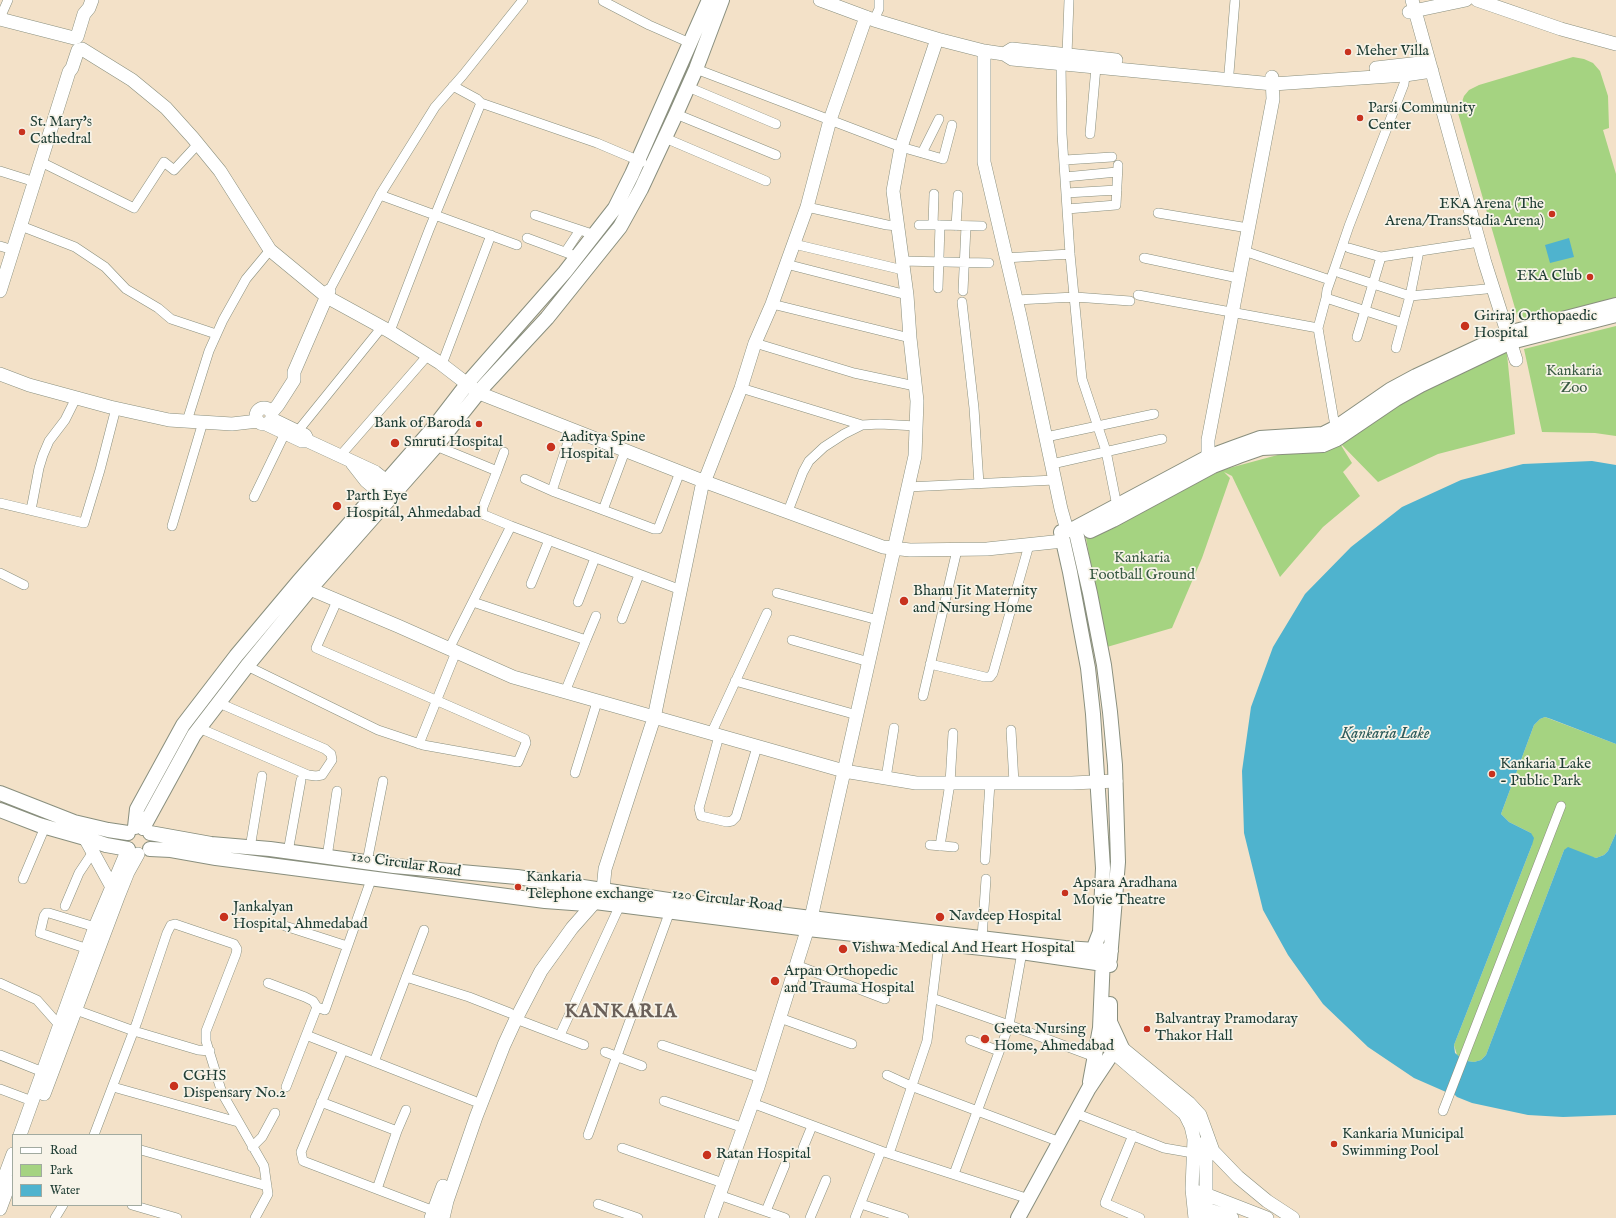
<!DOCTYPE html>
<html>
<head>
<meta charset="utf-8">
<style>
  body { margin:0 }
  #map { position:relative; width:1616px; height:1218px; overflow:hidden; background:#f3e1c8; font-family:"IM FELL English",serif }
  canvas { display:block }
  .legend { position:absolute; left:12px; top:1134px; width:130px; height:72px; box-sizing:border-box; background:#f7f3e8; border:1px solid #a1aaa0; margin:0; padding:5px 7px; list-style:none; font-size:12px; color:#1f3d34 }
  .legend li { display:flex; align-items:center; gap:8px; height:20px }
  .legend b { width:20px; border:1px solid #a1aaa0 }
</style>
</head>
<body>
<div id="map">
<canvas width="1616" height="1218"></canvas>
<ul class="legend">
<li><b style="height:5px;background:#fff"></b>Road</li>
<li><b style="height:11px;background:#a5d381"></b>Park</li>
<li><b style="height:11px;background:#4fb3ce"></b>Water</li>
</ul>
</div>
<script>
const g = document.querySelector('canvas').getContext('2d');
g.lineJoin = 'round';
function fillPath(path, color) {
  g.fillStyle = color;
  g.fill(path, 'evenodd');
}
function poly(rows) {
  const path = new Path2D();
  for (const r of rows) {
    if (r.length === 3) {
      path.moveTo(r[0] + r[2], r[1]);
      path.arc(r[0], r[1], r[2], 0, 2 * Math.PI);
      continue;
    }
    path.moveTo(r[0], r[1]);
    for (let i = 2; i < r.length; i += 2) path.lineTo(r[i], r[i + 1]);
  }
  return path;
}
function stroke(path, color, width, dash) {
  g.strokeStyle = color;
  g.lineWidth = width;
  g.lineCap = dash ? 'butt' : 'round';
  g.setLineDash(dash || []);
  g.stroke(path);
}
function write(font, color, halo, rows, align = 'center') {
  g.font = font + ' "IM FELL English",serif';
  g.lineWidth = 3.5;
  g.setLineDash([]);
  g.textBaseline = 'middle';
  g.strokeStyle = halo;
  g.fillStyle = color;
  for (const [text, x, y, turn = 0] of rows) {
    g.save();
    g.translate(x, y);
    g.rotate((+turn || 0) * Math.PI / 180);
    g.textAlign = isNaN(turn) ? turn : align;
    if (halo) g.strokeText(text, 0, 0);
    g.fillText(text, 0, 0);
    g.restore();
  }
}
const green = poly([
  [1573,57,1584,59,1593,63,1600,71,1608,96,1609,128,1603,130,1616,174,1616,300,1523,322,1517,315,1458,113,1464,96,1469,90,1479,85],
  [1616,326,1616,436,1595,433,1542,432,1524,349],
  [1506,344,1515,434,1438,454,1378,482,1339,442,1352,463,1343,472,1360,496,1323,527,1280,577,1232,476,1224,472,1230,478,1202,558,1172,628,1107,647,1102,627,1086,538,1222,470,1337,439],
  [1545,717,1616,744,1616,833,1608,851,1604,855,1596,858,1564,850,1486,1055,1481,1060,1474,1062,1467,1061,1457,1055,1454,1045,1532,845,1531,833,1509,822,1501,814,1534,725,1540,719]
]);
const water = poly([
  [1569,238,1574,257,1550,263,1545,245],
  [1592,461,1616,465,1616,744,1551,719,1545,717,1540,719,1534,725,1501,814,1509,822,1531,833,1534,838,1532,845,1454,1045,1455,1053,1460,1057,1446,1092,1414,1078,1368,1047,1323,1004,1288,955,1263,910,1244,833,1242,771,1251,707,1273,647,1305,594,1351,547,1402,507,1461,480,1523,464],
  [1616,833,1616,1115,1563,1117,1528,1115,1472,1103,1457,1097,1454,1094,1467,1061,1474,1062,1481,1060,1486,1055,1564,850,1568,847,1596,858,1604,855,1608,851]
]);
const street = poly([
  [1069,0,1067,55,1061,64,1062,134,1070,254,1082,379,1106,451,1117,506],
  [603,1,649,25,690,43],
  [0,18,8,0],
  [874,20,879,9,879,0],
  [696,69,901,147,943,159,952,125],
  [1229,73,1235,0],
  [453,86,477,99,481,103,597,143,642,162],
  [688,87,776,124],
  [676,114,776,155],
  [1090,134,1096,67],
  [665,138,766,181],
  [922,153,939,119],
  [1065,160,1112,157],
  [41,162,134,208,164,162,174,170,198,144],
  [0,171,35,182],
  [1065,177,1117,172],
  [1066,193,1117,190],
  [380,195,517,245],
  [807,207,887,225,898,226],
  [1067,209,1116,205,1118,165],
  [1158,213,1248,228],
  [535,215,595,235],
  [919,225,939,225],
  [933,225,934,194],
  [21,226,75,247,105,267,126,289,158,308,171,319,216,334],
  [956,226,958,195],
  [527,238,578,257],
  [794,244,903,270],
  [0,246,13,250],
  [1349,248,1381,257,1473,243],
  [566,251,580,230],
  [1244,251,1330,280],
  [1005,258,1070,254],
  [1144,258,1238,278],
  [902,261,989,263],
  [786,264,907,295],
  [1340,273,1410,296,1486,289],
  [938,288,940,225,982,226],
  [329,291,380,195,435,107,463,75,523,0],
  [963,291,966,226],
  [1138,295,1318,328],
  [1326,298,1403,323],
  [1016,300,1075,297,1130,301],
  [962,302,974,408,979,484],
  [772,304,910,338],
  [392,326,429,230,481,103],
  [1357,337,1381,257],
  [755,343,854,373,915,386],
  [1396,348,1410,296,1419,251],
  [444,359,491,235],
  [741,388,862,425],
  [187,421,209,351,223,320,246,279,270,250],
  [297,432,382,327],
  [1336,432,1318,328,1326,298,1327,290,1334,270,1349,226,1404,84,1405,75],
  [1046,437,1154,414],
  [436,446,497,471,483,507,482,514,511,526],
  [340,456,428,355],
  [1052,464,1162,439],
  [497,471,504,452],
  [525,479,552,491,572,430],
  [907,487,1055,480],
  [552,491,654,529,658,529,680,472],
  [254,497,285,433],
  [0,503,84,523,100,470,116,408],
  [790,506,803,472,809,461,824,447,844,434,862,425,880,424,916,426],
  [31,510,39,468,43,455,49,441,65,420,76,398],
  [603,510,625,451],
  [172,526,203,422],
  [0,573,24,585],
  [531,584,549,540],
  [777,593,878,620],
  [473,602,586,640,565,692],
  [578,602,595,558],
  [622,619,639,575],
  [586,640,596,616],
  [792,640,869,662],
  [930,664,985,677,990,677,993,673,1029,545],
  [247,666,378,730,423,745,518,762,526,743,525,739,316,648,337,601],
  [735,681,857,715],
  [923,696,957,550],
  [199,728,308,775,316,776,322,775,332,760,331,754,325,749,219,703],
  [1011,730,1014,783],
  [711,734,767,613],
  [719,736,699,808,701,816,727,822,732,821,736,817,757,747],
  [419,744,456,652,451,645,511,526,681,590],
  [575,773,597,702],
  [886,778,894,728],
  [930,845,954,847],
  [940,846,950,783,953,733],
  [250,848,262,776],
  [288,852,301,780],
  [327,857,337,791],
  [985,860,990,783],
  [367,862,383,781],
  [23,879,45,827],
  [65,906,79,873,93,852],
  [285,926,347,946],
  [982,938,986,879],
  [88,949,40,933,44,916,46,913,49,913,95,927],
  [796,965,885,999],
  [406,977,469,997,510,1013],
  [0,983,37,1000,60,1026],
  [268,983,305,997,313,1001,317,1007],
  [932,998,1009,1025,1095,1057],
  [76,1010,134,1031,198,1050,210,1051],
  [780,1018,852,1044],
  [516,1019,584,1045],
  [306,1035,474,1101],
  [560,1035,620,905],
  [970,1040,999,1051],
  [662,1045,761,1078],
  [343,1050,301,1152,303,1161,434,1211],
  [605,1052,642,1066],
  [0,1055,43,1072],
  [374,1062,424,930],
  [887,1075,911,1086,1060,1142],
  [113,1087,238,1122],
  [286,1087,317,1007,325,1010,372,877],
  [0,1089,32,1101],
  [664,1101,744,1128],
  [321,1102,397,1131],
  [752,1103,881,1151],
  [1443,1111,1561,806],
  [1075,1113,1164,1148,1193,1153],
  [94,1135,137,1022,167,933,171,925,175,924,234,944,237,949,236,954,206,1031,206,1041,222,1093,264,1166,268,1194,255,1218],
  [588,1135,670,911],
  [1133,1135,1105,1203,1140,1218],
  [252,1147,262,1137,275,1113],
  [622,1148,723,1183],
  [803,1148,812,1126],
  [891,1148,927,1041,939,943],
  [141,1150,267,1186],
  [954,1174,1009,1025,1022,952],
  [377,1189,397,1131,406,1110],
  [719,1195,785,1218],
  [598,1204,638,1218],
  [861,1204,904,1218],
  [132,1205,177,1218],
  [766,1211,785,1165],
  [55,1218,63,1205],
  [810,1218,826,1180],
  [855,1218,881,1151,1029,1199]
]);
const secondary = poly([
  [820,0,874,20,937,39,984,51,1004,54,1012,59,1273,84,1405,75,1432,71],
  [1412,0,1485,263,1516,360],
  [1477,0,1561,29,1616,44],
  [1409,12,1466,0],
  [0,19,74,38],
  [77,37,84,14,89,8,92,0],
  [82,49,132,80,166,108,193,138,220,171,270,250,327,297,389,331,440,363,479,393,703,481,883,547,910,550,987,549,1063,541],
  [984,51,984,162,1020,316,1061,509,1067,530],
  [1004,54,1012,49,1116,60],
  [1376,68,1429,62],
  [0,291,69,72,72,68,78,50],
  [0,374,29,385,110,407,169,420,232,424,258,421],
  [264,416,8],
  [272,412,278,405,294,380,294,372,329,291],
  [266,424,302,441,308,441,305,435,272,419],
  [308,441,375,472,394,487],
  [352,463,366,481,385,497],
  [1212,466,1208,457,1208,440,1273,99,1272,77],
  [310,589,398,626,513,677,844,771,916,783,1072,783,1116,781],
  [85,838,112,887],
  [603,890,605,869,654,718,703,481,707,475,741,388,755,343,772,304,807,207,830,120,866,17],
  [1122,1048,1189,1103,1200,1115,1213,1151,1238,1177,1267,1201,1293,1218],
  [1113,1052,1185,1114,1191,1126,1194,1139,1192,1189,1195,1218],
  [44,1094,118,897,128,872,138,854],
  [20,1135,95,927,128,849],
  [0,1189,13,1154],
  [1200,1192,1267,1218],
  [1198,1206,1232,1218],
  [0,1209,10,1182],
  [431,1218,443,1186],
  [443,1218,447,1201,476,1117,504,1045,516,1019,541,971,572,928,595,902],
  [711,1218,758,1087,811,918,915,456,917,401,910,338,907,295,893,191,901,147,937,39],
  [1206,1218,1206,1141]
]);
const primary = poly([
  [1075,528,1090,593,1104,665,1110,712,1115,765,1118,862,1110,959],
  [1090,531,1113,520,1213,466,1239,456,1262,448,1323,445,1337,439,1396,399,1421,385,1511,342,1616,315],
  [0,793,74,822,108,830,128,833],
  [0,810,39,825,85,838,106,845,128,849],
  [135,827,137,809,183,725,236,656,299,581,434,427,471,379,565,272,615,208,632,174,709,0],
  [143,828,194,735,247,666,310,589,436,446,483,387,547,318,620,227,641,189,676,114,696,69,722,0],
  [150,833,211,844,270,849,394,866,517,877,675,901,811,918,1065,948,1111,951],
  [150,849,171,850,216,858,545,901,586,904,595,902,808,929,1028,953,1110,965],
  [1113,1052,1109,1047,1100,1028,1103,957,1093,950,1100,932,1103,868,1093,714,1088,668,1070,572,1061,532,1075,528,1208,457,1235,447,1260,438,1323,434,1335,428,1390,390,1416,376,1508,333,1616,305],
  [1090,1082,1100,1028],
  [1018,1218,1089,1088,1113,1052,1122,1048,1110,1022,1110,1004]
]);
const markers = [
  [1348,52,4,"#c8321e"],
  [1360,118,4,"#c8321e"],
  [22,132,4,"#c8321e"],
  [1552,214,4,"#c8321e"],
  [1590,277,4,"#c8321e"],
  [1465,326,5,"#c8321e"],
  [479,424,4,"#c8321e"],
  [395,443,5,"#c8321e"],
  [551,447,5,"#c8321e"],
  [337,506,5,"#c8321e"],
  [904,601,5,"#c8321e"],
  [1492,774,4,"#c8321e"],
  [518,887,4,"#c8321e"],
  [1065,893,4,"#c8321e"],
  [224,917,5,"#c8321e"],
  [940,917,5,"#c8321e"],
  [843,949,5,"#c8321e"],
  [775,981,5,"#c8321e"],
  [1147,1029,4,"#c8321e"],
  [985,1039,5,"#c8321e"],
  [174,1086,5,"#c8321e"],
  [1334,1144,4,"#c8321e"],
  [707,1155,5,"#c8321e"]
];
const poiNames = [
  ["Meher Villa",1356,52],
  ["Parsi Community",1368,109],
  ["Center",1368,126],
  ["St. Mary's",30,123],
  ["Cathedral",30,140],
  ["EKA Arena (The",1544,205,"right"],
  ["Arena/TransStadia Arena)",1544,222,"right"],
  ["EKA Club",1582,277,"right"],
  ["Giriraj Orthopaedic",1474,317],
  ["Hospital",1474,334],
  ["Bank of Baroda",471,424,"right"],
  ["Aaditya Spine",560,438],
  ["Hospital",560,455],
  ["Smruti Hospital",404,443],
  ["Parth Eye",346,497],
  ["Hospital, Ahmedabad",346,514],
  ["Bhanu Jit Maternity",913,592],
  ["and Nursing Home",913,609],
  ["Kankaria Lake",1500,765],
  ["- Public Park",1500,782],
  ["Kankaria",526,878],
  ["Telephone exchange",526,895],
  ["Apsara Aradhana",1073,884],
  ["Movie Theatre",1073,901],
  ["Jankalyan",233,908],
  ["Hospital, Ahmedabad",233,925],
  ["Navdeep Hospital",949,917],
  ["Vishwa Medical And Heart Hospital",852,949],
  ["Arpan Orthopedic",784,972],
  ["and Trauma Hospital",784,989],
  ["Balvantray Pramodaray",1155,1020],
  ["Thakor Hall",1155,1037],
  ["Geeta Nursing",994,1030],
  ["Home, Ahmedabad",994,1047],
  ["CGHS",183,1077],
  ["Dispensary No.2",183,1094],
  ["Kankaria Municipal",1342,1135],
  ["Swimming Pool",1342,1152],
  ["Ratan Hospital",716,1155]
];
const parkNames = [
  ["Kankaria",1574,372],
  ["Zoo",1574,389],
  ["Kankaria",1142,559],
  ["Football Ground",1142,576]
];
const streetNames = [
  ["120 Circular Road",406,865,8],
  ["120 Circular Road",727,901,7]
];
const waterNames = [
  ["Kankaria Lake",1385,735]
];
const districtNames = [
  ["KANKARIA",621,1013]
];
fillPath(green, '#a5d381');
fillPath(water, '#4fb3ce');
stroke(street, '#898f7e', 10);
stroke(secondary, '#898f7e', 14);
stroke(primary, '#898f7e', 16);
stroke(street, '#fff', 9);
stroke(secondary, '#fff', 13);
stroke(primary, '#fff', 14);
for (const [x, y, r, color] of markers) {
  const dot = new Path2D();
  dot.arc(x, y, r, 0, 2 * Math.PI);
  g.fillStyle = color;
  g.fill(dot);
  stroke(dot, '#f7f3e8', 1.5);
}
write('15px', '#1f3d34', '#f7f3e8', poiNames, 'left');
write('15px', '#3a5b43', '#f7f3e8', parkNames);
write('15px', '#1f3d34', '#f7f3e8', streetNames);
write('italic 16px', '#2b5a5a', '#f7f3e8', waterNames);
g.letterSpacing = '1px';
write('bold 19px', '#6a6059', '#f7f3e8', districtNames);
g.letterSpacing = '0px';
</script>
</body>
</html>
